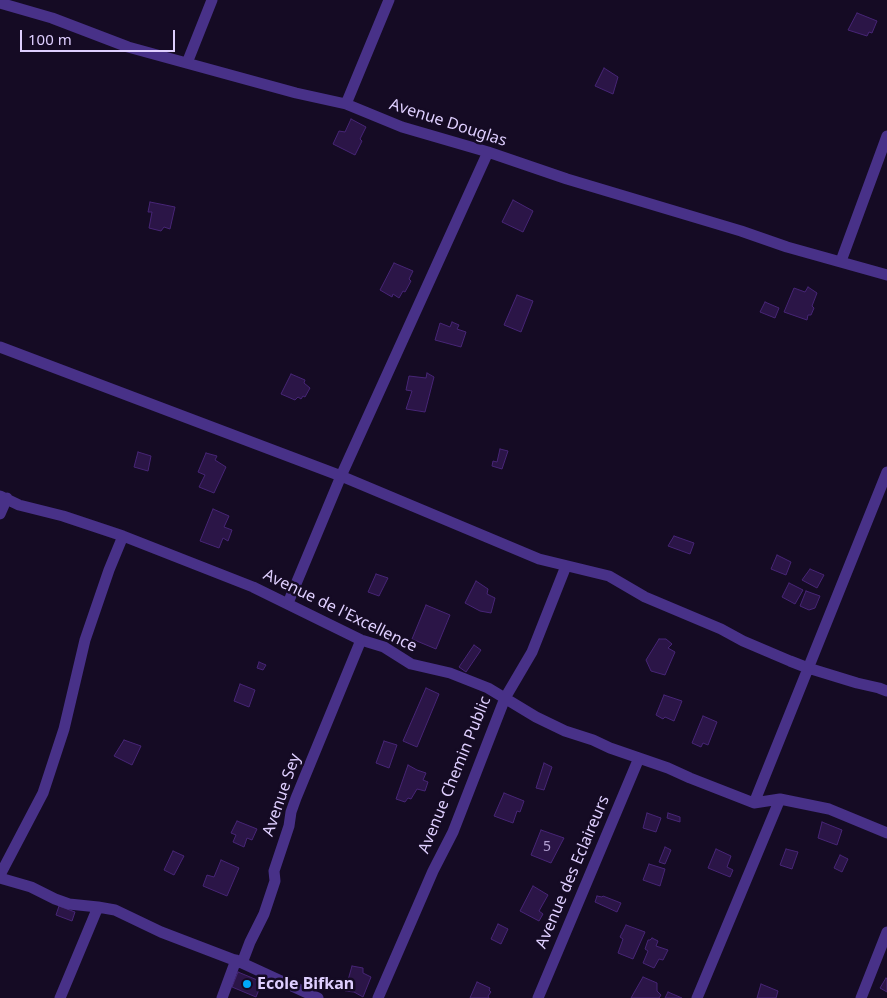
<!DOCTYPE html>
<html>
<head>
<meta charset="utf-8">
<style>
  body { margin:0 }
  #map { position:relative; width:887px; height:998px; overflow:hidden; background:#150b24; font-family:"Noto Sans",sans-serif }
  canvas { display:block }
  .scale { position:absolute; left:20px; top:30px; width:155px; height:22px; box-sizing:border-box; border:2px solid #dfcfff; border-top:0; padding-left:6px; font-size:15px; line-height:18px; white-space:nowrap; color:#dfcfff; -webkit-text-stroke:4px #150b24; paint-order:stroke }
</style>
</head>
<body>
<div id="map">
<canvas width="887" height="998"></canvas>
<div class="scale">100 m</div>
</div>
<script>
const g = document.querySelector('canvas').getContext('2d');
g.lineJoin = 'round';
function fillPath(path, color) {
  g.fillStyle = color;
  g.fill(path, 'evenodd');
}
function poly(rows) {
  const path = new Path2D();
  for (const r of rows) {
    path.moveTo(r[0], r[1]);
    for (let i = 2; i < r.length; i += 2) path.lineTo(r[i], r[i + 1]);
  }
  return path;
}
function stroke(path, color, width, dash) {
  g.strokeStyle = color;
  g.lineWidth = width;
  g.lineCap = dash ? 'butt' : 'round';
  g.setLineDash(dash || []);
  g.stroke(path);
}
function write(font, color, halo, rows, align = 'center') {
  g.font = font + ' "Noto Sans",sans-serif';
  g.lineWidth = 5;
  g.setLineDash([]);
  g.textBaseline = 'middle';
  g.strokeStyle = halo;
  g.fillStyle = color;
  for (const [text, x, y, turn = 0] of rows) {
    g.save();
    g.translate(x, y);
    g.rotate((+turn || 0) * Math.PI / 180);
    g.textAlign = isNaN(turn) ? turn : align;
    if (halo) g.strokeText(text, 0, 0);
    g.fillText(text, 0, 0);
    g.restore();
  }
}
const building = poly([
  [857,13,877,21,872,33,869,32,867,36,848,30,857,13],
  [604,68,618,77,613,94,595,86,604,68],
  [351,119,366,127,360,139,362,141,355,155,333,144,339,131,345,132,351,119],
  [513,200,533,211,523,232,502,222,513,200],
  [150,202,175,207,170,229,164,227,161,231,149,228,152,212,148,212,150,202],
  [394,263,413,271,409,279,411,281,405,292,403,291,399,298,393,294,392,297,380,290,394,263],
  [808,287,817,293,812,306,814,308,811,315,808,315,807,320,784,312,794,288,805,292,808,287],
  [517,295,533,301,521,332,504,325,517,295],
  [765,302,779,308,775,318,760,312,765,302],
  [452,322,459,325,457,329,466,332,461,347,435,340,440,323,450,327,452,322],
  [427,373,434,377,425,412,406,409,412,391,406,390,409,376,426,378,427,373],
  [291,374,305,380,304,383,310,388,305,397,303,396,301,399,298,397,295,400,281,394,291,374],
  [500,449,508,451,502,469,492,466,493,461,497,462,500,449],
  [138,452,151,456,148,471,134,467,138,452],
  [206,453,217,456,215,460,226,467,214,493,199,487,205,475,198,472,206,453],
  [213,509,229,516,224,527,232,530,228,541,223,538,219,548,200,541,213,509],
  [674,536,694,543,690,554,668,546,674,536],
  [777,555,791,562,786,575,771,569,777,555],
  [810,569,824,575,817,588,802,580,810,569],
  [376,574,388,578,379,596,368,592,376,574],
  [476,581,488,589,487,594,495,598,491,613,480,611,465,603,476,581],
  [789,583,803,590,795,604,782,597,789,583],
  [806,591,820,596,815,608,809,610,800,606,806,591],
  [426,605,450,615,436,649,412,639,426,605],
  [659,639,666,639,672,644,668,648,675,652,665,675,651,671,646,660,659,639],
  [474,645,481,650,466,672,459,667,474,645],
  [259,662,266,665,263,670,257,668,259,662],
  [240,684,255,690,249,707,234,701,240,684],
  [426,688,439,694,417,747,403,741,426,688],
  [664,695,682,701,674,721,665,717,663,719,656,715,664,695],
  [703,716,717,722,708,745,703,743,701,747,692,743,703,716],
  [124,740,141,746,132,765,114,756,124,740],
  [384,741,397,745,389,768,376,763,384,741],
  [544,763,552,767,544,790,536,788,544,763],
  [408,765,417,770,426,773,423,780,428,782,425,791,417,789,411,799,408,798,405,802,396,799,408,765],
  [504,793,524,801,520,812,517,811,513,823,494,816,504,793],
  [647,813,661,818,656,832,643,828,647,813],
  [668,813,680,817,680,822,667,818,668,813],
  [237,821,257,829,252,840,247,838,244,847,233,842,236,835,231,833,237,821],
  [822,822,842,830,837,845,818,838,822,822],
  [541,830,564,838,551,863,531,855,541,830],
  [665,847,671,850,665,864,659,862,665,847],
  [716,849,731,856,727,867,733,870,730,877,708,868,716,849],
  [786,849,798,852,792,869,780,865,786,849],
  [173,851,184,856,174,875,164,870,173,851],
  [840,855,848,859,842,872,834,868,840,855],
  [221,860,239,868,227,896,203,886,207,875,214,877,221,860],
  [649,864,665,869,660,886,643,880,649,864],
  [533,886,548,895,539,911,543,914,539,921,520,911,533,886],
  [597,896,602,897,603,896,621,903,617,912,595,902,597,896],
  [59,906,75,912,72,921,56,915,59,906],
  [498,924,508,929,501,944,491,939,498,924],
  [626,925,645,932,633,959,618,953,623,939,620,937,626,925],
  [652,938,658,941,656,946,668,950,663,960,659,959,654,968,643,963,648,951,645,949,648,940,650,940,652,938],
  [352,966,363,968,363,973,371,977,363,997,354,992,345,991,352,966],
  [238,972,262,982,256,997,232,987,238,972],
  [643,977,657,983,657,991,661,995,659,998,631,998,643,977],
  [886,978,887,979,887,992,880,988,886,978],
  [477,982,490,988,489,990,491,992,488,996,489,998,470,998,477,982],
  [761,984,778,991,776,998,757,998,761,984],
  [668,992,682,998,665,998,668,992]
]);
const minor = poly([
  [0,3,52,18,128,47,296,93,346,104,402,127,488,152,567,179,741,231,787,247,887,275],
  [187,63,212,0],
  [346,104,389,0],
  [841,261,887,136],
  [0,347,341,476,539,559,609,576,645,597,721,629,743,641,790,661,808,668,857,683,879,688,887,691],
  [0,496,19,505,63,516,123,536,253,587,361,640,384,647,411,664,450,673,488,688,536,717,565,731,593,740,610,748,668,768,690,778,754,803,780,799,829,809,887,833],
  [0,514,7,498],
  [288,603,341,476,488,152],
  [754,803,887,472],
  [0,875,43,793,64,729,85,640,109,570,123,536],
  [0,878,31,887,55,899,69,904,98,907,115,910,161,932,242,963,318,998],
  [242,963,250,942,264,914,275,881,274,871,289,826,291,812,296,798,361,640],
  [60,998,98,907],
  [222,998,236,960],
  [378,998,433,871,453,832,505,698,532,652,566,566],
  [538,998,639,758],
  [697,998,780,799],
  [861,998,887,932]
]);
const markers = [
  [247,984,5,"#00a9fa"]
];
const numberNames = [
  ["5",547,847]
];
const streetNames = [
  ["Avenue Douglas",448,123,18],
  ["Avenue de l'Excellence",340,611,26],
  ["Avenue Chemin Public",455,775,-68],
  ["Avenue Sey",282,795,-71],
  ["Avenue des Eclaireurs",573,872,-67]
];
const poiNames = [
  ["Ecole Bifkan",257,984]
];
fillPath(building, '#2b1547');
stroke(building, '#472576', 1);
stroke(minor, '#483188', 11);
for (const [x, y, r, color] of markers) {
  const dot = new Path2D();
  dot.arc(x, y, r, 0, 2 * Math.PI);
  g.fillStyle = color;
  g.fill(dot);
  stroke(dot, '#150b24', 2);
}
write('14px', '#b2a0d1', null, numberNames);
write('16px', '#dfcfff', '#150b24', streetNames);
write('bold 16px', '#dfcfff', '#150b24', poiNames, 'left');
</script>
</body>
</html>
